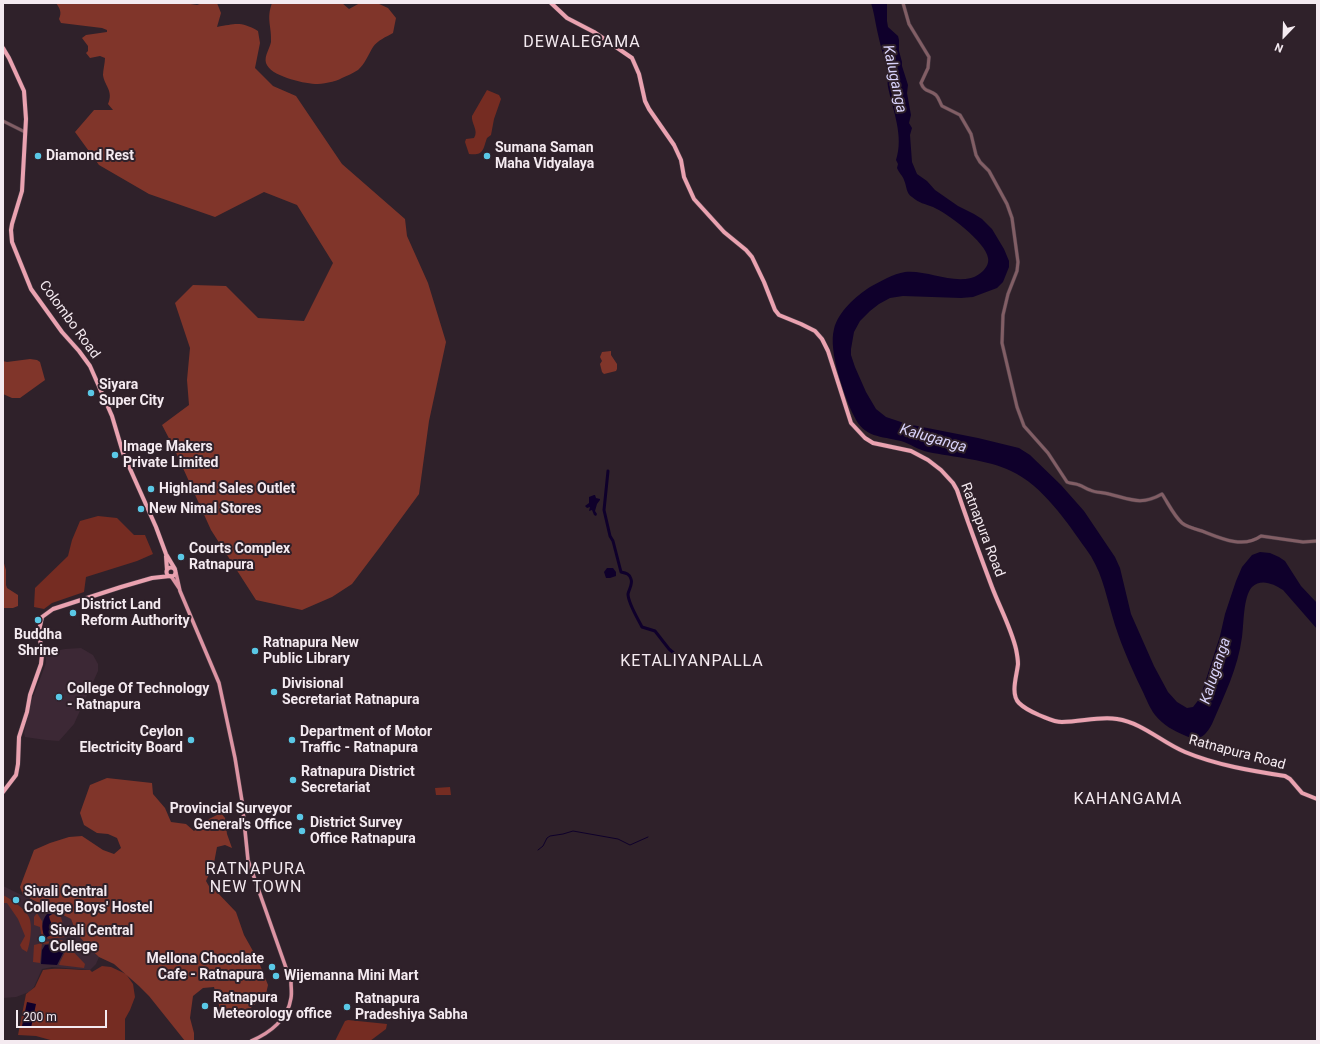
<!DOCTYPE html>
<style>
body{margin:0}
#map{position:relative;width:1320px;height:1044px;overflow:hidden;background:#2f212a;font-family:Roboto,sans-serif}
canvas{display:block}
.frame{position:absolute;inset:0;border:4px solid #f4eaf0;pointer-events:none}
.north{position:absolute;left:1264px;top:16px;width:40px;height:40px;-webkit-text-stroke:3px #2f212a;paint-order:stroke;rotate:203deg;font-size:11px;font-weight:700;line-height:16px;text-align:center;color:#f4eaf0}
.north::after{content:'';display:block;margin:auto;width:14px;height:18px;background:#f4eaf0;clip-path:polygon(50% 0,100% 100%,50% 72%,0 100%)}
.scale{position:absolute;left:16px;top:1010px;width:91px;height:18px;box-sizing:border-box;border:2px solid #f4eaf0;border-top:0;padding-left:5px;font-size:12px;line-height:14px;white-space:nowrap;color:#f4eaf0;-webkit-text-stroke:3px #2f212a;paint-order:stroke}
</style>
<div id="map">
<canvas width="1320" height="1044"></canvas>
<div class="frame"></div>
<div class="north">N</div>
<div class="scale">200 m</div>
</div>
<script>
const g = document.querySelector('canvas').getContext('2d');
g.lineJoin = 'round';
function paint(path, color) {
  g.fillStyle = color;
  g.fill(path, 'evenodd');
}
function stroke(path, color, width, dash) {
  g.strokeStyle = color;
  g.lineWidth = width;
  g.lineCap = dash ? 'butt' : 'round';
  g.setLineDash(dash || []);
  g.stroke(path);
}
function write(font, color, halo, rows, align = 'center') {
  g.font = font + ' Roboto,sans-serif';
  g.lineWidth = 4;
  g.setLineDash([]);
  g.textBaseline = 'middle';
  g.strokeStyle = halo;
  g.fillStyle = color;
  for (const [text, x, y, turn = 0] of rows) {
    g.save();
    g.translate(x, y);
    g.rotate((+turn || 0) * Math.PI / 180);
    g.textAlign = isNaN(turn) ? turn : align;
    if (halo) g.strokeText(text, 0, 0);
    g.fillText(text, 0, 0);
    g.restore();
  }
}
paint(new Path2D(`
 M81 648 93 655 98 664V671L74 724 59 741 46 740 25 737 24 733 31 702 43 671 46 663V653L65 649Z
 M3 886 71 919 76 932 88 947 99 957 96 964 90 970 52 967 42 969 34 987 29 992 16 997 3 998Z`), '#3c2835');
paint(new Path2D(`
 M487 90 499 95 501 99 494 119 491 135 487 138C483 149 484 156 469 154L465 142 466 139 474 138C479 131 471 123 472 116Z
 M98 516 117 518 134 535H145L153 554 137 561 86 577 84 592 52 603 44 609 34 607 35 588 68 556 72 540 80 521Z
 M450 787 451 795H436L435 788Z
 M3 895C11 899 25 909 29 917 33 925 30 944 27 952L22 949 20 945 25 936 18 919 7 903H3Z
 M37 913 42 921 44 939H42L40 927 34 925V917Z
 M53 914 61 917 66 937 48 939 47 937 53 934C54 924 50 923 49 916Z
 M62 940 85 964 84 968 59 965 60 962 66 950 55 943 43 944V942Z
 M42 943 40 963 33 962 34 945Z
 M102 966 111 967 126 974 133 984 135 997 130 1010 125 1019V1041H54L36 1036 18 1035 26 994 35 987 43 970C59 967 74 970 90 970L92 972Z
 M348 1020 387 1024 386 1029 370 1041H335L345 1021Z`), '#752c22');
paint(new Path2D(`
 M56 3H184L197 5 203 3H217L221 13 217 27C236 24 240 21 258 31L260 43 255 68 273 86 296 96 342 164 405 219 407 236 428 283 446 342 429 421 419 494 380 547 352 584 332 597 302 610 256 600 211 530 173 446 162 425 189 405 187 380 190 348 175 303 193 285 226 286 258 318 304 321 333 263 297 205 264 192 215 217 149 194 99 165 75 132 94 110H113L108 104C114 91 104 85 103 75 103 70 105 63 105 58L100 56 90 58 86 53 88 51V46L82 38 86 35 107 32V30L102 28 61 23 59 19C62 12 60 9 56 3Z
 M272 3H342L349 9 360 3H377L388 8 396 18 393 33C386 37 378 40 373 47 368 55 365 64 358 70 353 73 347 76 342 78 335 82 322 84 315 84 302 83 270 76 266 63 264 56 270 48 271 42 272 27 266 19 272 3Z
 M611 351V355L617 364V369L616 371 604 374 602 372 600 364 602 361 600 357 602 352Z
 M30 359 37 360 40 362 45 380 20 398H12L3 394V361L7 362Z
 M3 560 6 570V585L7 588 18 595V606L13 608H3Z
 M107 778 152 783 153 794 165 808 171 822 186 824 194 831 205 821 221 813 225 818 227 834 232 848 225 845 217 847 214 863 206 881 210 888 215 890 236 912 244 935 258 960 268 985 266 994 241 1017 220 1009 214 987 203 988 193 996 190 1018 194 1033V1040L185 1041 149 996 139 986 114 964 99 957 88 947 76 932 71 919 23 895 20 887 34 850 50 843 69 837 82 836 103 850 114 854 121 848 117 838 108 834 97 833 84 825 80 813 90 785Z`), '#80352a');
paint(new Path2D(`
 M871 3H887V21L888 27 898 36 899 40V51L902 62V66L908 85 907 93 911 115 909 123 912 128 910 135 912 162 917 174 927 181 935 190 958 206 974 214 982 219 992 229 1004 249 1009 261V267L1003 282 997 288 973 297 961 298 903 296 890 298 879 304 870 311 860 321 854 332 851 349V355L855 367 866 392 876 409 886 417 907 424 978 438 1019 448 1030 455 1061 485 1084 511 1115 557 1120 568 1131 614 1154 666 1168 692 1177 702 1187 708 1193 707 1200 698 1220 636 1225 614 1236 581 1242 567 1252 555 1260 552 1270 553 1279 557 1285 561 1301 586 1317 603V629L1283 590C1274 584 1261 578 1252 587 1243 597 1244 624 1242 637 1238 668 1224 696 1212 724 1206 735 1200 742 1186 736 1174 731 1163 725 1155 715 1149 707 1146 698 1142 690 1130 665 1119 640 1112 615 1105 591 1101 569 1086 549 1066 521 1043 486 1011 471 989 460 953 457 928 452 918 450 911 444 901 441 881 436 864 438 854 416 844 396 828 351 834 329 838 312 856 296 870 287 881 281 893 274 905 272 927 270 949 283 971 278 979 276 990 267 988 258 986 242 947 213 933 207 925 204 919 203 912 197 906 193 907 187 904 180 903 176 899 173 897 168L898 164 896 160C904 136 893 111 888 87 887 83 888 79 888 75 885 60 880 45 877 30 875 21 874 12 871 3Z
 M594 495H595L596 498 600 499V500L597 504 595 511 597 514 596 516 594 515 592 510 589 511 590 507 587 508 585 506 589 503V497Z
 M607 568H613L616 572V576L610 578H606L604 572Z
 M47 914H52L49 916C50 924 54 924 53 934L47 937 46 939C41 931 41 921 47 914Z
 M53 944 64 951 57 965 41 964 42 950 45 945Z
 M27 1002 36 1004 31 1028 22 1026Z`), '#0f002b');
stroke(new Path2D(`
 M538 850 543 846 547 838 550 836 563 834 573 831 618 839 630 845 648 837`), '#0f002b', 1);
stroke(new Path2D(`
 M608 471 604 510 610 536 613 541 621 572C626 573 630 574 631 579 633 584 629 589 628 594 628 603 638 619 642 627L655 631 669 649 676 655H679`), '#0f002b', 3);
const tertiary = new Path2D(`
 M903 3 909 24 929 57 928 68 921 83C924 92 930 90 936 95 939 98 940 103 942 106L960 115 971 134 976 155 980 162 989 171 1007 204 1012 218 1018 262 1017 271 1008 294 1003 315 1002 343 1017 407 1024 426 1048 453 1067 482C1071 484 1075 483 1079 485 1083 486 1086 489 1090 490 1096 493 1102 492 1109 494 1130 499 1141 506 1162 494 1168 503 1174 516 1182 523 1187 527 1195 529 1202 531 1220 538 1243 549 1261 536L1303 542 1317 541
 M3 121 25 132`);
const primary = new Path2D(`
 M176 573 180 591 219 683 235 758 242 801 248 860 291 982C291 988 292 993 291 998 288 1019 270 1033 251 1041
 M171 576 179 588`);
const trunk = new Path2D(`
 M551 3 567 18 594 32 632 58 639 74 645 101 649 109 674 145 681 160 684 177 694 199 724 232 746 250 752 257 764 282 775 310 779 315 801 324 815 331 822 339 828 351 851 423 865 438 873 443 911 451 928 460 941 470 953 483 957 490C968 523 980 555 992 587 1000 608 1011 628 1016 649 1017 654 1018 660 1018 664 1017 675 1010 694 1019 703 1024 708 1032 712 1039 715 1047 718 1054 722 1062 722 1081 722 1099 716 1117 719 1143 723 1161 742 1185 752 1216 765 1252 771 1285 776L1290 779 1302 793 1317 799
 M3 48 9 58 24 91 26 119 22 191 12 224 11 230 12 242 31 289 62 332 79 351 90 366 112 416 123 453 156 527 166 554 175 569
 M166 556 167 570
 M166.5 572a4.5 4.5 0 1 1 9 0a4.5 4.5 0 1 1-9 0Z
 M3 792 16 775 18 764 19 737 27 712 30 695 41 664 42 655 39 631 42 617 53 609 121 587 152 578 170 576`);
stroke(tertiary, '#4b3d46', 4);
stroke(primary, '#4b3d46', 4.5);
stroke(trunk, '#4b3d46', 5);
stroke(tertiary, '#825e65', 3);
stroke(primary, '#dd94a3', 3.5);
stroke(trunk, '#eaa2b0', 4);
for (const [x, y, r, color] of [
 [38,156,4,"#5ac8e6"],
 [487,156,4,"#5ac8e6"],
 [91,393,4,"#5ac8e6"],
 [115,455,4,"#5ac8e6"],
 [151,489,4,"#5ac8e6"],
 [141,509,4,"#5ac8e6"],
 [181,557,4,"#5ac8e6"],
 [73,613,4,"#5ac8e6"],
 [38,620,4,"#5ac8e6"],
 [255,651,4,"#5ac8e6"],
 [274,692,4,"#5ac8e6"],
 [59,697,4,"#5ac8e6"],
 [191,740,4,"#5ac8e6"],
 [292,740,4,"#5ac8e6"],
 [293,780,4,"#5ac8e6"],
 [300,817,4,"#5ac8e6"],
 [302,831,4,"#5ac8e6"],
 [16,900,4,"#5ac8e6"],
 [42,939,4,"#5ac8e6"],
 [272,967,4,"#5ac8e6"],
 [276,976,4,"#5ac8e6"],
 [205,1006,4,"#5ac8e6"],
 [347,1007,4,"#5ac8e6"]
]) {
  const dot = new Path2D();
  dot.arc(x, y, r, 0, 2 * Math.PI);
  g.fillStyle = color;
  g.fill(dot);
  stroke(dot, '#2f212a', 1.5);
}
write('bold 14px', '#f4eaf0', '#2f212a', [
 ["Sumana Saman",495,148],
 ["Maha Vidyalaya",495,164],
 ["Diamond Rest",46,156],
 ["Siyara",99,385],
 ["Super City",99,401],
 ["Image Makers",123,447],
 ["Private Limited",123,463],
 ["Highland Sales Outlet",159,489],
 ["New Nimal Stores",149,509],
 ["Courts Complex",189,549],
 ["Ratnapura",189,565],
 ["District Land",81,605],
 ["Reform Authority",81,621],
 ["Buddha",38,635,"center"],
 ["Shrine",38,651,"center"],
 ["Ratnapura New",263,643],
 ["Public Library",263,659],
 ["Divisional",282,684],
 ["Secretariat Ratnapura",282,700],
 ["College Of Technology",67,689],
 ["- Ratnapura",67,705],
 ["Ceylon",183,732,"right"],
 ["Electricity Board",183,748,"right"],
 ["Department of Motor",300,732],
 ["Traffic - Ratnapura",300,748],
 ["Ratnapura District",301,772],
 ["Secretariat",301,788],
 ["Provincial Surveyor",292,809,"right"],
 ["General's Office",292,825,"right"],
 ["District Survey",310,823],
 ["Office Ratnapura",310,839],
 ["Sivali Central",24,892],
 ["College Boys' Hostel",24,908],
 ["Sivali Central",50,931],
 ["College",50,947],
 ["Mellona Chocolate",264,959,"right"],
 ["Cafe - Ratnapura",264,975,"right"],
 ["Wijemanna Mini Mart",284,976],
 ["Ratnapura",213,998],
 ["Meteorology office",213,1014],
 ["Ratnapura",355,999],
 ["Pradeshiya Sabha",355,1015]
], 'left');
write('14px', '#f4eaf0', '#2f212a', [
 ["Colombo Road",69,320,54],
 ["Ratnapura Road",982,530,69],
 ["Ratnapura Road",1237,753,15]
]);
write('italic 15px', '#d9d3fb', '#2f212a', [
 ["Kaluganga",894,79,78],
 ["Kaluganga",933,439,16],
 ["Kaluganga",1216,671,-72]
]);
g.letterSpacing = '1px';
write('16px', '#f4eaf0', '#2f212a', [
 ["DEWALEGAMA",582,43],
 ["KETALIYANPALLA",692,662],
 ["KAHANGAMA",1128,800],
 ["RATNAPURA",256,870],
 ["NEW TOWN",256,888]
]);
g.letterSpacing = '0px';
</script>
